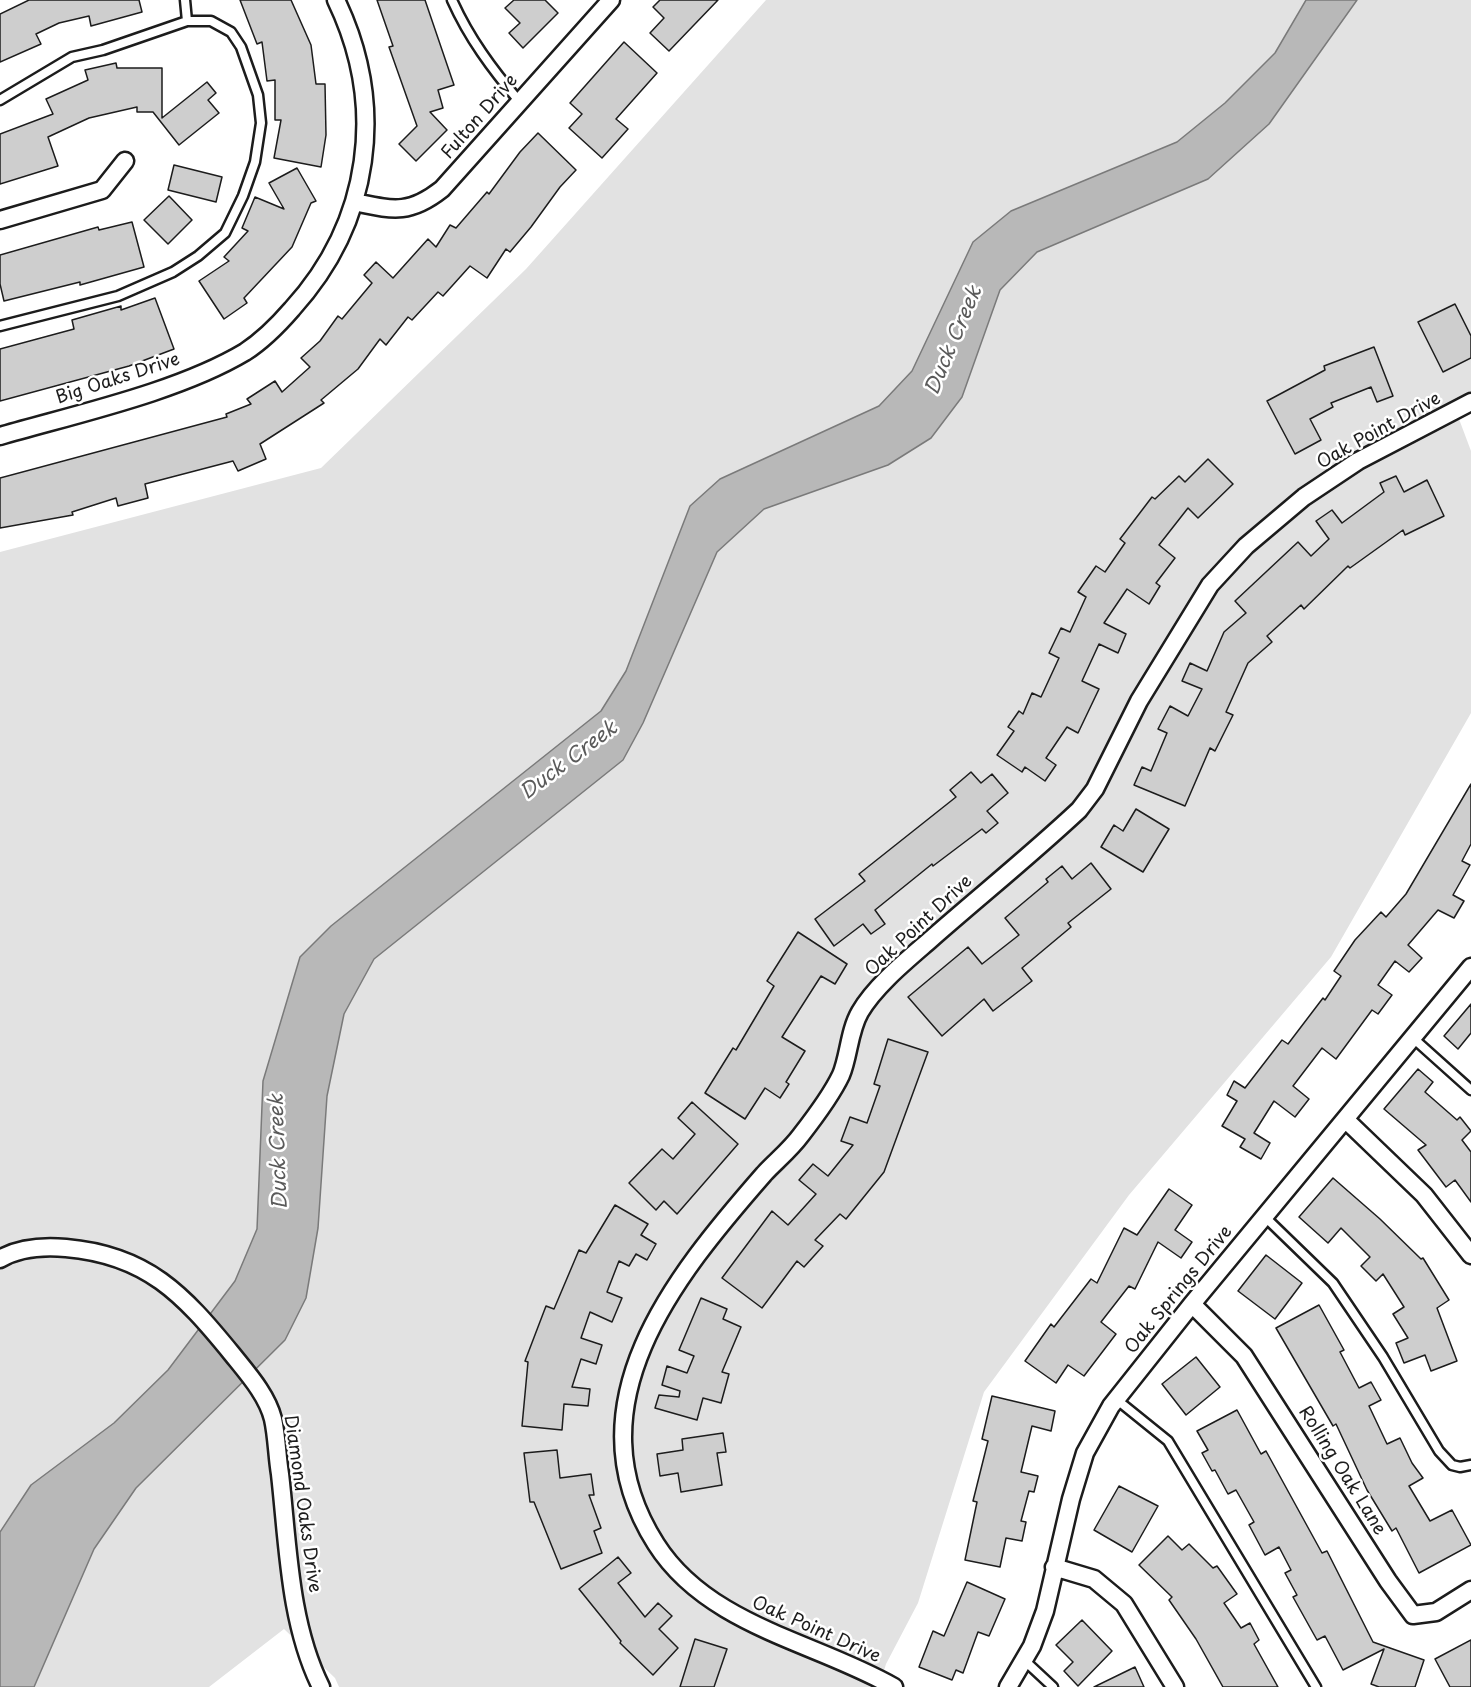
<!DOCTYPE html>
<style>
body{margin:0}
canvas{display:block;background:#fff}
</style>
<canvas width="1471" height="1687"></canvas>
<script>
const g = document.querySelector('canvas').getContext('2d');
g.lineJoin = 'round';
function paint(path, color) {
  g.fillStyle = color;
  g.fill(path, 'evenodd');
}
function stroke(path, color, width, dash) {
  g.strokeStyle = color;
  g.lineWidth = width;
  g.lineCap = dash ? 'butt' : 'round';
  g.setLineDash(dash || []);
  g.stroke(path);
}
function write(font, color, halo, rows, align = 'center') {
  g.font = font + ' "Playpen Sans",sans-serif';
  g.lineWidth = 5;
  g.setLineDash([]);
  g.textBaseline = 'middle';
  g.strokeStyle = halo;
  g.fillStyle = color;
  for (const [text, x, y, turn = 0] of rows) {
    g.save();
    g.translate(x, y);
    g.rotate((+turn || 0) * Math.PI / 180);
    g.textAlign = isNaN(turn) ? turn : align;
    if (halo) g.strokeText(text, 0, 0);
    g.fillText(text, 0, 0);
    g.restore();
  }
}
paint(new Path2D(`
 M766 0H1471V394L1453 403 1471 451V713L1331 957 1129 1195 984 1392 918 1603 886 1664 879 1687H339L335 1678 284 1629 209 1687H0V552L321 468 526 269Z`), '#e2e2e2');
const water = new Path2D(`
 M1306 0H1357L1269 124 1208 179 1037 252 1000 290 962 397 931 438 888 465 764 509 717 552 643 723 623 760 374 959 344 1014 327 1096 318 1228 306 1298 285 1340 136 1488 94 1549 34 1687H0V1532L31 1485 114 1423 168 1370 235 1281 257 1229 263 1081 300 957 331 926 601 711 626 671 690 506 720 479 879 406 912 371 973 242 1011 211 1177 142 1225 103 1275 53Z`);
paint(water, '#b8b8b8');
stroke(water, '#7a7a7a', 1.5);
const building = new Path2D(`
 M29 0H139L142 12 91 26 89 16 59 23 36 34 41 44 0 62V14Z
 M240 0H291L311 45 316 84H325L326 135 321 167 274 158 281 120H275V80L267 81 262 42 257 44Z
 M377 0H425L454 85 438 90 443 108 430 112 447 130 416 161 399 144 417 126 389 47 393 46Z
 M514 0H545L558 13 523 48 509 33 520 23 505 8Z
 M660 0H718L669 51 650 33 664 18 653 7Z
 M624 42 657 73 616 119 628 129 602 158 569 128 582 114 570 103Z
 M116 63 117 68H162V118L207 82 216 93 208 100 219 113 179 145 153 112H137V107L89 118 48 137 58 166 0 184V134L53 114 46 99 88 80 85 70Z
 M538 133 576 170 560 187 531 227 510 252 506 249 487 278 470 266 443 296 438 292 412 320 408 317 386 345 380 339 358 369 321 400 324 403 260 444 266 459 238 471 233 461 145 484 148 498 118 506 116 498 72 512 73 515 0 528V478L227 417 226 414 251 404 247 399 275 381 282 392 310 367 301 358 320 341 338 316 342 319 372 283 364 275 376 262 393 278 428 239 436 247 450 225 456 228 487 192 489 194 520 152Z
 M174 165 222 177 216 202 168 190Z
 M297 168 316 201 311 203 292 247 244 298 247 303 224 319 199 281 229 261 224 257 248 231 242 228 255 197 284 209 269 183Z
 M169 196 192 220 168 244 144 220Z
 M132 222 144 267 80 285V282L4 301 0 284V255L98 227 99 230Z
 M155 298 174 349 129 366 0 401V349L74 329 72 320 121 306V310Z
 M1455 304 1471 336V358L1443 372 1418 322Z
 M1374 347 1393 396 1377 402 1371 387 1331 403 1333 407 1310 419 1321 440 1295 454 1267 401 1325 370 1324 366Z
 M1208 459 1233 484 1198 518 1188 508 1159 545 1175 558 1156 583 1160 586 1149 604 1127 589 1104 623 1126 634 1118 653 1099 644 1082 681 1099 689 1078 733 1067 727 1046 758 1056 765 1045 781 1025 767 1022 772 997 755 1014 731 1008 727 1019 711 1023 714 1032 693 1041 697 1059 658 1049 653 1061 628 1070 632 1086 597 1078 592 1096 566 1105 572 1125 543 1120 539 1152 497 1155 499 1179 476 1185 482Z
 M1396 476 1404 492 1427 480 1444 516 1405 535 1403 530 1350 568 1348 566 1304 609 1301 605 1267 636 1272 642 1248 663 1226 712 1233 715 1215 751 1210 748 1185 806 1134 785 1142 767 1151 771 1167 733 1158 729 1170 706 1188 716 1202 689 1182 681 1190 663 1207 671 1224 632 1246 613 1235 601 1298 542 1311 556 1329 539 1316 521 1332 510 1342 523 1384 492 1380 483Z
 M971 772 981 783 992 774 1008 793 987 811 998 823 986 833 982 829 933 866 932 864 875 910 885 924 871 934 863 924 834 946 815 919 865 881 859 874 956 797 950 790Z
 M1471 784V844L1462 861 1470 865 1453 895 1464 901 1454 918 1438 910 1408 945 1422 958 1409 972 1395 961 1378 985 1392 995 1378 1014 1372 1010 1336 1059 1322 1048 1293 1086 1309 1099 1295 1117 1274 1101 1254 1133 1270 1143 1261 1159 1240 1147 1245 1139 1222 1126 1237 1101 1227 1095 1234 1081 1245 1088 1282 1040 1288 1044 1323 998 1325 1000 1341 976 1334 971 1355 940 1381 912 1386 917 1406 894Z
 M1136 809 1169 829 1143 872 1101 847 1114 825 1123 831Z
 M1091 863 1111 889 1068 923 1071 927 1022 968 1032 981 993 1011 984 999 942 1036 908 997 968 947 982 964 1019 935 1005 918 1048 882 1046 879 1062 866 1072 879Z
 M798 932 847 964 835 984 821 976 782 1037 805 1051 786 1082 789 1084 780 1098 765 1088 745 1119 705 1093 733 1048 736 1050 774 986 767 981Z
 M1471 1004V1033L1458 1049 1444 1036Z
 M888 1039 928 1052 884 1172 846 1219 840 1214 815 1240 823 1246 804 1267 797 1261 762 1308 722 1278 772 1211 788 1225 816 1194 799 1180 813 1164 828 1176 853 1145 841 1141 850 1117 867 1123 880 1086 874 1084Z
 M1418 1069 1433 1082 1425 1092 1457 1120 1460 1117 1471 1131 1462 1140 1471 1152V1202L1455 1180 1446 1187 1418 1150 1426 1145 1384 1109Z
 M692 1102 738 1144 677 1214 664 1201 656 1210 629 1183 662 1149 673 1159 695 1134 678 1118Z
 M1333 1178 1380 1219 1421 1259 1423 1258 1449 1300 1437 1308 1457 1361 1431 1371 1425 1355 1404 1363 1396 1343 1408 1338 1393 1314 1404 1307 1383 1274 1376 1281 1361 1266 1370 1257 1341 1228 1328 1243 1299 1217Z
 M1169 1189 1192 1205 1175 1230 1192 1242 1181 1258 1158 1242 1135 1289 1129 1286 1101 1322 1116 1334 1084 1376 1068 1365 1056 1383 1025 1361 1051 1324 1054 1327 1091 1279 1097 1283 1124 1228 1137 1235Z
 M615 1205 648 1224 641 1235 656 1244 647 1260 636 1254 629 1266 619 1261 607 1292 622 1298 612 1322 590 1312 581 1338 602 1345 596 1364 581 1359 572 1387 590 1389 588 1406 564 1404 562 1430 522 1426 528 1362 525 1361 546 1306 554 1309 579 1250 586 1253Z
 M1266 1255 1302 1283 1275 1319 1238 1291Z
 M701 1298 727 1309 723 1319 741 1327 722 1372 729 1374 721 1403 703 1398 697 1420 655 1408 659 1395 679 1397 680 1391 662 1385 667 1366 687 1373 694 1356 679 1350Z
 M1319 1305 1344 1350 1340 1352 1359 1388 1371 1382 1381 1400 1369 1406 1387 1444 1400 1438 1412 1463 1423 1478 1409 1486 1430 1521 1452 1510 1471 1545 1419 1573 1396 1528 1392 1531 1367 1490 1336 1424 1333 1426 1276 1328Z
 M1196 1357 1220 1387 1186 1415 1162 1384Z
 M992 1396 1055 1411 1051 1431 1032 1426 1021 1472 1038 1476 1034 1492 1029 1491 1021 1521 1026 1522 1022 1541 1006 1538 1000 1567 965 1560 977 1502 973 1501 988 1441 982 1439Z
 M1237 1410 1261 1454 1266 1451 1322 1553 1327 1551 1373 1642 1424 1660 1415 1687H1379L1371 1684 1384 1649 1343 1670 1325 1636 1317 1640 1293 1597 1297 1595 1285 1573 1291 1570 1279 1547 1265 1555 1249 1525 1254 1522 1236 1490 1228 1494 1215 1470 1212 1471 1202 1453 1208 1450 1197 1431Z
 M723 1433 726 1452 717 1453 722 1485 681 1492 678 1473 660 1476 657 1454 683 1450 682 1439Z
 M557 1450 560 1478 591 1474 594 1495H589L601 1528 594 1531 602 1553 561 1569 534 1502H530L524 1453Z
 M1119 1486 1158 1506 1132 1552 1094 1530Z
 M1168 1536 1182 1550 1189 1544 1213 1568 1217 1566 1237 1594 1224 1603 1241 1628 1250 1623 1259 1640 1254 1644 1278 1687H1223L1196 1639 1169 1600 1172 1597 1139 1565Z
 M618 1557 631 1573 618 1583 645 1617 658 1603 672 1616 659 1629 678 1648 653 1675 620 1643 621 1641 579 1589Z
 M967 1582 1005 1599 989 1636 978 1632 963 1673 956 1670 952 1680 919 1667 933 1631 944 1636Z
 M1082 1620 1112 1651 1078 1686 1064 1671 1073 1662 1056 1645Z
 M695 1639 727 1649 714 1687H680Z
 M1471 1640V1687H1450L1435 1659Z
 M1135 1667 1144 1687H1094Z`);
paint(building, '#cecece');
stroke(building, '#1c1c1c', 1.5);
const service = new Path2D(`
 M185 0 187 21
 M452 0C469 38 492 69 519 101
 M0 100 72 57 103 50 187 21H211L231 32 241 47 258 95 261 123 255 162 243 196 225 233 198 256 173 272 118 296 0 326
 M1413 1038 1471 1090
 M1265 1217 1333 1283 1383 1357 1439 1451 1452 1465 1460 1467 1471 1465
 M1116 1399 1168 1441 1316 1687
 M1024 1660 1053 1687`);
const minor = new Path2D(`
 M354 202C393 210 409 215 442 189L611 0
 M0 220 102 190 125 161
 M0 436C76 414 178 392 245 352 262 341 279 324 292 309 371 222 387 106 336 0
 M1346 1120 1424 1195 1471 1255
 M0 1259C20 1247 43 1246 66 1248 147 1255 183 1294 232 1354 248 1374 267 1395 273 1419 277 1437 277 1456 280 1474 288 1544 289 1623 321 1687
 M1192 1304 1244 1356 1388 1581 1413 1615 1436 1612 1471 1590
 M1054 1567 1094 1579 1124 1604 1175 1687
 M894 1687C816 1642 708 1626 656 1544 568 1406 674 1277 764 1174 776 1161 790 1150 801 1135 815 1117 831 1096 841 1075 849 1056 849 1031 860 1012 875 986 907 960 930 940 980 896 1031 855 1079 810L1095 789 1139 701 1210 585 1246 546 1304 497 1358 461 1471 402
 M1008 1687 1032 1646 1045 1611 1071 1499 1085 1453 1111 1406 1192 1304 1471 967`);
stroke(service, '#1c1c1c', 13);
stroke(minor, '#1c1c1c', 21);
stroke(service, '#fff', 8);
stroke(minor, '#fff', 16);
write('18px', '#1c1c1c', '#fff', [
 ["Fulton Drive",480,117,-49],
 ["Big Oaks Drive",118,379,-18],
 ["Oak Point Drive",1379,431,-29],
 ["Oak Point Drive",919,926,-43],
 ["Oak Springs Drive",1179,1290,-51],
 ["Rolling Oak Lane",1342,1471,58],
 ["Diamond Oaks Drive",302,1504,82],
 ["Oak Point Drive",816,1630,24]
]);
write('italic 20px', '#5a5a5a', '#fff', [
 ["Duck Creek",954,341,-67],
 ["Duck Creek",569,761,-37],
 ["Duck Creek",279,1152,-92]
]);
</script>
